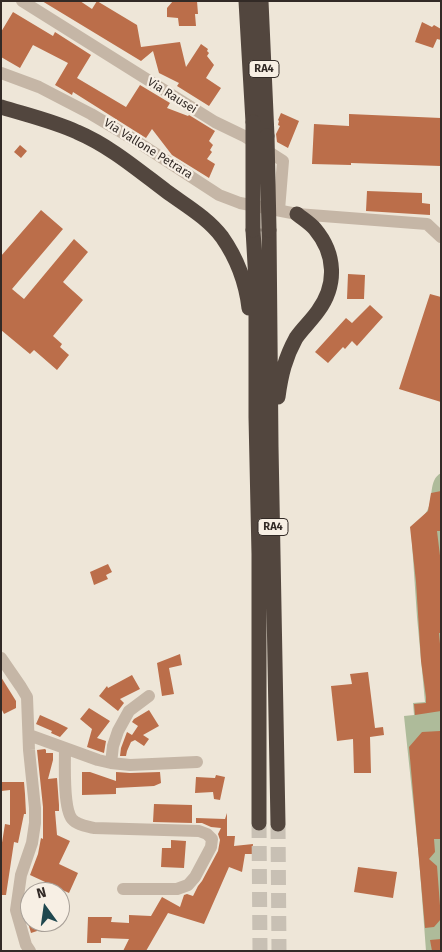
<!DOCTYPE html>
<style>
body{margin:0}
#map{position:relative;width:442px;height:952px;overflow:hidden;background:#eee6d8;font-family:"Fira Sans",sans-serif}
canvas{display:block}
.frame{position:absolute;inset:0;border:2px solid #322a26;pointer-events:none}
.north{position:absolute;left:20px;top:882px;width:50px;height:50px;box-sizing:border-box;background:#f7efe4;border:1px solid #a8a098;border-radius:50%;rotate:346deg;font-size:14px;font-weight:700;line-height:20px;text-align:center;color:#322a26}
.north::after{content:'';display:block;margin:auto;width:18px;height:22px;background:#20484f;clip-path:polygon(50% 0,100% 100%,50% 72%,0 100%)}
</style>
<div id="map">
<canvas width="442" height="952"></canvas>
<div class="frame"></div>
<div class="north">N</div>
</div>
<script>
const g = document.querySelector('canvas').getContext('2d');
g.lineJoin = 'round';
function paint(path, color) {
  g.fillStyle = color;
  g.fill(path, 'evenodd');
}
function stroke(path, color, width, dash) {
  g.strokeStyle = color;
  g.lineWidth = width;
  g.lineCap = dash ? 'butt' : 'round';
  g.setLineDash(dash || []);
  g.stroke(path);
}
function write(font, color, halo, rows, align = 'center') {
  g.font = font + ' "Fira Sans",sans-serif';
  g.lineWidth = 4.5;
  g.setLineDash([]);
  g.textBaseline = 'middle';
  g.strokeStyle = halo;
  g.fillStyle = color;
  for (const [text, x, y, turn = 0] of rows) {
    g.save();
    g.translate(x, y);
    g.rotate((+turn || 0) * Math.PI / 180);
    g.textAlign = isNaN(turn) ? turn : align;
    if (halo) g.strokeText(text, 0, 0);
    g.fillText(text, 0, 0);
    g.restore();
  }
}
paint(new Path2D(`
 M441 473V951H426L419 858 404 716 414 715 413 703 425 702 417 617 411 529C415 521 423 518 427 511 434 499 428 480 441 473Z`), '#aebb9a');
paint(new Path2D(`
 M42 1H80L92 9 97 1 137 25 141 47 180 42 186 67 201 44 208 49 207 51 209 53 207 56 214 65 206 78 221 88 209 106 177 86 179 83 159 73 153 51 141 61Z
 M173 1H197L198 14H195L196 26H179L178 18 167 17V8Z
 M13 12 53 36 55 32 91 55 77 78 126 107 140 85 170 103 167 108 188 116 189 115 215 131 209 141 213 145 210 150 212 152 207 159 215 164 209 178 172 155 152 129 146 138 73 92 72 95 55 85 68 63 33 45 20 68 1 57V32Z
 M422 22 432 27 434 25 441 29V40L437 39 433 48 415 42Z
 M281 113 299 121 288 148 277 142 276 134 280 126 278 125 279 121 278 120Z
 M349 114 441 118V166L351 163V165L312 164 314 124 349 126Z
 M20 145 27 151 21 158 14 152Z
 M367 191 422 193V203L430 204V215L366 211Z
 M41 210 63 229 12 289 24 299 74 239 88 252 63 282 83 300 53 336 62 344 60 347 69 355 57 370 34 350 30 354 1 330V256Z
 M348 274 365 275 364 299H347Z
 M430 294 441 297V402L399 389Z
 M370 305 383 317 357 346 352 341 345 349 343 347 328 363 315 352 346 318 352 323Z
 M441 491V531H437L441 564V633H439L441 655V711L415 715 414 704 426 703V697L421 661 416 582 410 527 428 511 431 493Z
 M108 564 112 572 106 575 108 579 94 585 90 572Z
 M180 654 182 665 169 668 174 694 162 696 157 663Z
 M368 672 375 728 383 727 384 735 370 737 371 773H354L353 739 337 741 331 686 352 684 350 674Z
 M132 675 140 689 120 699 124 703 118 711 99 696 107 686 108 688Z
 M1 677 16 701V708L4 714 1 708Z
 M89 708 110 721 97 738 106 741 104 753 87 747 92 729 80 719Z
 M149 710 159 726 143 735 149 739 144 746 135 740 131 742 127 751 126 756H120L121 748 127 732 132 735 138 726 132 722 134 719Z
 M40 715 58 723 68 728 60 737 51 733 52 731 36 724Z
 M440 731 441 744V839H434L435 852 429 859 437 866 441 919 434 927 425 928 409 747 422 732Z
 M45 749 46 750V753H53V760L48 779 57 778 59 805V811H55L57 835 70 841 59 864 78 873 69 893 30 875 38 854 41 838 43 839V807L37 750Z
 M82 772H90L116 781V772L130 773 160 772 161 783 154 786 116 788V794L82 795Z
 M216 775 225 777 220 800 214 799 213 792 195 793 196 777 215 778Z
 M1 782H24L25 794 26 814H24L18 843 14 842 6 895H1V849L5 824 10 825V790L1 791Z
 M154 804 192 805V823L153 822Z
 M227 813V836H235L234 846 253 844 252 854H245L242 872 229 867 204 924 168 913 146 951H123L129 939 101 938V943H87L88 917H112L111 922 129 923V915L151 916 162 897 180 907 184 895 187 894 193 896 198 886 202 881 218 851 220 840 218 834 221 828 211 827 202 823H196V818L225 819Z
 M171 840 186 841 184 868 161 867 162 848H171Z
 M358 867 397 872 393 898 354 892Z
 M27 893H30V922H38L40 930 31 933 24 909Z
 M441 939V951H432L430 940Z`), '#bb6e4a');
stroke(new Path2D(`
 M259 823 260 951
 M278 824 279 951`), '#c8c0b4', 15, [15, 8]);
stroke(new Path2D(`
 M22 1 215 122 244 136 283 161 279 210
 M297 214 427 224 441 237
 M1 658 21 687 27 697 29 750 35 808V823L32 843 21 875 16 910 26 945 30 951
 M29 735 98 760 111 763 130 765 197 762
 M65 749C65 763 63 808 72 819 77 825 87 826 94 828L199 831 207 834 212 839 211 847 195 877 188 885 177 889H123
 M111 763 113 746 118 731 129 711 149 696`), '#c5b6a6', 12);
stroke(new Path2D(`
 M1 73 39 87 91 114 133 139 219 195 240 203 297 214`), '#c5b6a6', 12);
stroke(new Path2D(`
 M246 1 253 122
 M261 1 267 136
 M1 107C27 115 53 121 77 132 110 146 138 170 166 191 185 205 208 218 222 237 236 257 246 283 249 308
 M253 230 256 281V417L259 554V823
 M269 230 271 446 278 824
 M278 397C281 375 285 358 296 338 302 329 311 321 318 311 337 285 336 254 315 229 310 223 303 219 297 214`), '#52463e', 15);
stroke(new Path2D(`
 M253 122V230
 M267 136 269 230`), '#52463e', 15);
for (const [x, y, w] of [
 [264,69,30],
 [273,527,30]
]) {
  const box = new Path2D();
  box.roundRect(x - w / 2, y - 8.5, w, 17, 4);
  g.fillStyle = '#f7efe4';
  g.fill(box);
  stroke(box, '#322a26', 1);
}
write('bold 11px', '#322a26', null, [
 ["RA4",264,69],
 ["RA4",273,527]
]);
write('12px', '#322a26', '#f7efe4', [
 ["Via Rausei",172,96,32],
 ["Via Vallone Petrara",148,149,32]
]);
</script>
